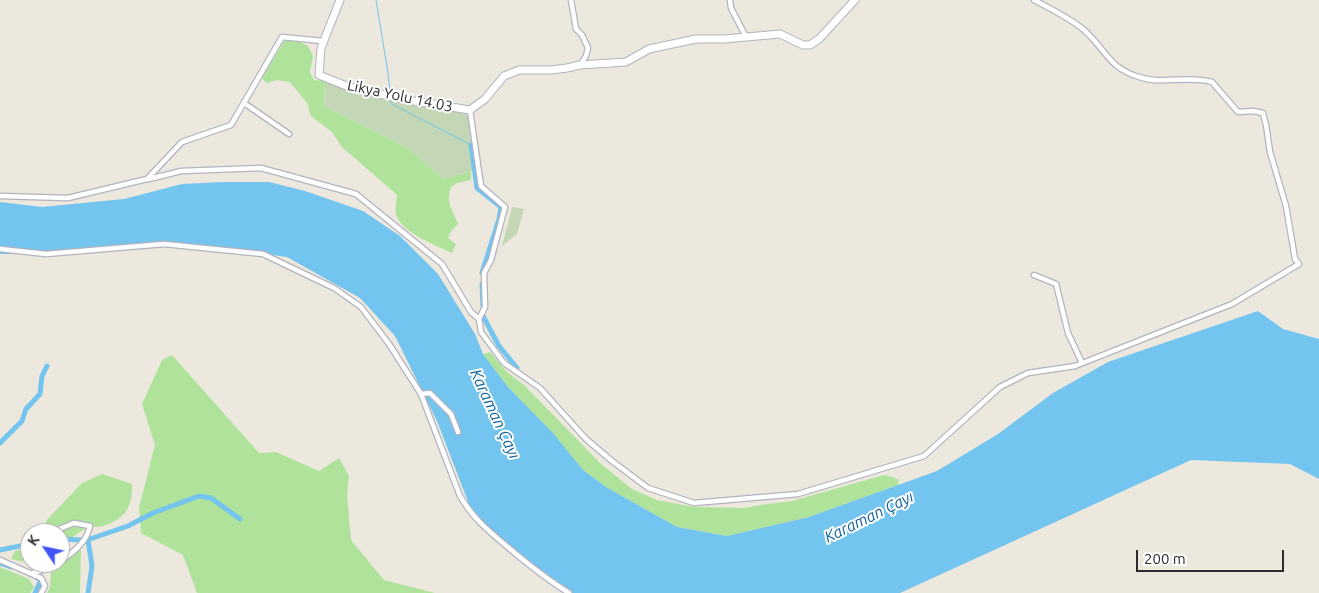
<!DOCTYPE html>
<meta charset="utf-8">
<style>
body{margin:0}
#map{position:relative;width:1319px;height:593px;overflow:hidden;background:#ede8de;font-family:Ubuntu,sans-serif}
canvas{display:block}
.north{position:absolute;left:20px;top:523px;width:50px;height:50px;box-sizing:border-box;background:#fff;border:1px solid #ababab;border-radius:50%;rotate:304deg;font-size:14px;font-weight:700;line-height:20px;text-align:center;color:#2c2c2c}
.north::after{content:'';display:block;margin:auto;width:18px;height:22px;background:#4055f9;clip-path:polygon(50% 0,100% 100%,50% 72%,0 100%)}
.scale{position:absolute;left:1136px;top:550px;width:148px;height:22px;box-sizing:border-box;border:2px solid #2c2c2c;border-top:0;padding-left:6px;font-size:15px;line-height:18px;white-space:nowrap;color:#2c2c2c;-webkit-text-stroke:4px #fff;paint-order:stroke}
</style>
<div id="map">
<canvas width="1319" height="593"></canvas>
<div class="north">K</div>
<div class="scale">200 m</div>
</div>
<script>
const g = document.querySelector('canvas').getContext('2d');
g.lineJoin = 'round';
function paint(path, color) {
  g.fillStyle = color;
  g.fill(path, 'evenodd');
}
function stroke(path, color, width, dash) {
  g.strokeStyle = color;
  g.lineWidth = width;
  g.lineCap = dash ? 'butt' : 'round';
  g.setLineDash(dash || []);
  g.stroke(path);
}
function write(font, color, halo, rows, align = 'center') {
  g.font = font + ' Ubuntu,sans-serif';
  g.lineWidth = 4;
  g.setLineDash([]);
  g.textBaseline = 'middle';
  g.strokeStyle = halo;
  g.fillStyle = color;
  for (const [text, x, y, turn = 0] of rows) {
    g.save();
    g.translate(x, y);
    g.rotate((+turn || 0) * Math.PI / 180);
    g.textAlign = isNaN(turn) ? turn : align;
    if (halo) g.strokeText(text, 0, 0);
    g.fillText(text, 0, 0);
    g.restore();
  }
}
paint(new Path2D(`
 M285 40 298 41 308 46 313 56 310 72 314 80 325 81 324 106 408 148 444 179 471 171V180L457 183 451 187C445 203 453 209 458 224L451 231 448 238 456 244 452 253C437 246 406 234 398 219 394 212 396 203 397 195L342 147 332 132 311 116 307 103 290 82 277 80 267 83 262 78Z
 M490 352 507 372 524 385 600 463 632 489 657 500 694 507 744 508 760 505 792 501 884 475 893 477 899 480 898 485 809 517 727 536 677 527 606 487 583 470 553 433 508 387 483 354Z
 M172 355 259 453 276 452 319 471 339 458 349 476 347 495 351 540 384 580 435 593H197L183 555 141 533 139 508 155 445 142 404 162 360Z
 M102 474 132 484C133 507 125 519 103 526 96 527 89 527 83 530 76 534 70 539 64 545L66 553 81 550 80 593H47L50 587 51 574 42 566 11 559 15 551 30 548V563H60V533H43L46 521 82 483Z
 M0 567 29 579 34 587 30 593H0Z`), '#afe39b');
paint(new Path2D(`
 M325 81 350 92 403 104 468 113 477 169 444 179 408 148 324 106Z
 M512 207 524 209 517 234 502 246Z`), '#c3d7b6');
paint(new Path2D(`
 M222 182H269L305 191 363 211 400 236 438 274 475 334 483 354 508 387 553 433 583 470 606 487 677 527 727 536 809 517 937 471 998 434 1053 393 1108 362 1258 311 1283 329 1319 339V479L1290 464 1191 460 900 593H570L512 555 472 512 437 421 395 336 360 298 287 257 177 242 59 254H0V202L42 207 124 199 182 184Z`), '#73c4ee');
stroke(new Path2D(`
 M376 0 388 73 390 92
 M391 101 392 104 471 145`), '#73c4ee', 1);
stroke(new Path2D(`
 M471 145 477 188 501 207 499 219 482 273
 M482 284 483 307
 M483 316 499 346 517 368
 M0 443 22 421 26 409 40 394 42 376 47 366
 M60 539 81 540
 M87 540 128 526 153 513 199 496 211 498 240 519
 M88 540 92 566 88 593
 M0 550 30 544
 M0 563 11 567
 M35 593 41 580 37 578`), '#73c4ee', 5);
const street = new Path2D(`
 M571 0 576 29 582 35 588 48 586 56 580 65
 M730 0 731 8 746 37
 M244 103 289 134
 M470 110 481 186 505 207 491 260 484 273 485 307 479 319 481 332 504 363 540 388 586 439 612 461 648 488 694 503 798 494 924 456 1000 387 1028 373 1075 366 1232 304 1299 264 1295 259 1286 206 1270 152 1266 125 1263 113 1253 111 1238 112 1212 82C1188 75 1162 85 1139 77 1108 68 1105 48 1084 30 1070 18 1051 9 1034 0
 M149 179 181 171 261 168 356 194 442 264 471 312 479 319
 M0 196 68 198 147 179 182 142 231 125 282 37 323 41
 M0 249 46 254 164 244 263 254 334 288 361 307 389 344 421 394 460 496C474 520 490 532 510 549 529 565 548 580 569 593
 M1034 275 1056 284 1068 333 1082 363
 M421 394 430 393 451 414 458 432
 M42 533 57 530 74 523 90 526C87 542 73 553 60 561
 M0 560 41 578 45 586 41 593
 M33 573 49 568 57 563`);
const secondary = new Path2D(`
 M340 0 321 48 319 75 349 87 407 100 470 110 485 99 504 76 519 70H551L567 68 580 65 626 62 649 49 696 39H724L780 34 803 45H810L819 39 855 0`);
stroke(street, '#b2b3bf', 7);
stroke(secondary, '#b2b3bf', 9);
stroke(street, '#fff', 4.5);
stroke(secondary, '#fff', 7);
write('15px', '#2c2c2c', '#fff', [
 ["Likya Yolu 14.03",400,96,12]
]);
write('italic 16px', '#0e629d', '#fff', [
 ["Karaman Çayı",495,414,65],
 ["Karaman Çayı",869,517,-26]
]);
</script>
